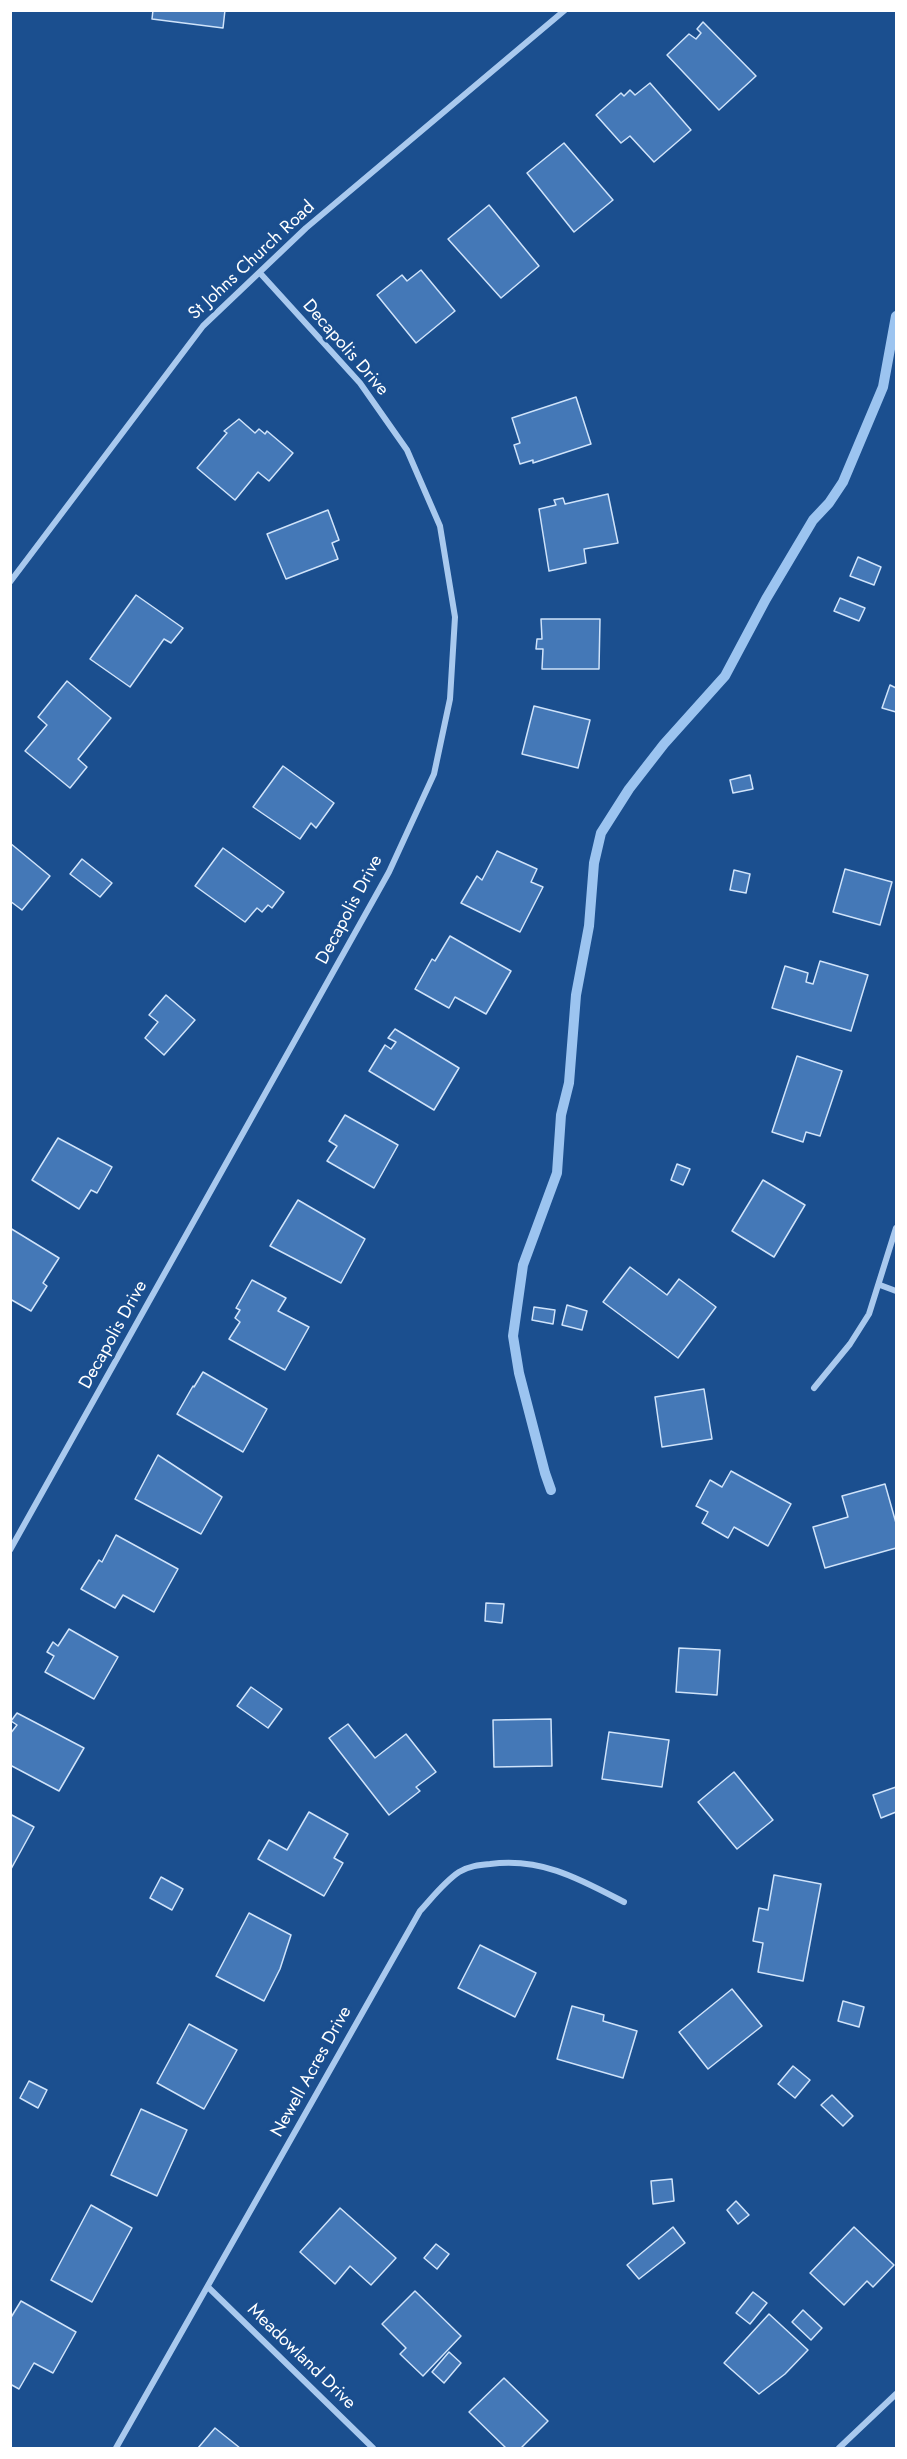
<!DOCTYPE html>
<style>
body{margin:0}
#map{position:relative;width:907px;height:2459px;overflow:hidden;background:#1b4f8f;font-family:Jost,sans-serif}
canvas{display:block}
.frame{position:absolute;inset:0;border:12px solid #fff;pointer-events:none}
</style>
<div id="map">
<canvas width="907" height="2459"></canvas>
<div class="frame"></div>
</div>
<script>
const g = document.querySelector('canvas').getContext('2d');
g.lineJoin = 'round';
function stroke(path, color, width, dash) {
  g.strokeStyle = color;
  g.lineWidth = width;
  g.lineCap = dash ? 'butt' : 'round';
  g.setLineDash(dash || []);
  g.stroke(path);
}
function paint(path, color) {
  g.fillStyle = color;
  g.fill(path, 'evenodd');
}
function write(font, color, halo, rows, align = 'center') {
  g.font = font + ' Jost,sans-serif';
  g.lineWidth = 6;
  g.setLineDash([]);
  g.textBaseline = 'middle';
  g.strokeStyle = halo;
  g.fillStyle = color;
  for (const [text, x, y, turn = 0] of rows) {
    g.save();
    g.translate(x, y);
    g.rotate((+turn || 0) * Math.PI / 180);
    g.textAlign = isNaN(turn) ? turn : align;
    if (halo) g.strokeText(text, 0, 0);
    g.fillText(text, 0, 0);
    g.restore();
  }
}
stroke(new Path2D(`
 M551 1490 545 1473 519 1373 513 1336 523 1265 557 1173 561 1115 569 1083 576 995 589 926 594 863 601 833 629 789 664 744 725 676 766 599 813 520 829 503 843 482 883 387 896 316`), '#9cc4f0', 10);
const building = new Path2D(`
 M153 10H225L223 28 152 19Z
 M703 22 756 76 719 110 667 55 689 34 696 39 701 33 697 29Z
 M650 83 691 130 654 162 630 136 621 143 596 115 621 93 624 96 630 90 635 95Z
 M564 143 613 200 574 232 527 173Z
 M489 205 539 266 501 298 448 239Z
 M421 270 455 311 416 343 377 295 402 275 407 281Z
 M576 397 591 444 533 463V460L520 464 514 445 520 443 512 418Z
 M239 419 255 433 259 429 265 434 267 431 293 453 269 481 258 472 235 500 197 468 227 433 224 431Z
 M608 494 618 543 584 549 586 563 549 571 539 509 556 505 554 500 563 498 565 504Z
 M328 510 339 540 332 543 338 559 286 579 267 534Z
 M858 557 881 567 874 585 850 576Z
 M136 595 183 628 171 643 164 639 130 687 90 659Z
 M840 598 865 608 859 621 834 611Z
 M541 619H600L599 669H542L543 649H536L537 639H542Z
 M67 681 111 718 78 759 87 767 70 788 25 751 47 725 38 717Z
 M890 685 896 688V712L882 708Z
 M534 706 590 720 578 768 522 754Z
 M283 766 334 803 316 828 311 823 300 839 253 807Z
 M750 775 753 789 733 793 730 780Z
 M10 843 50 876 22 910 10 901Z
 M223 848 284 892 272 908 268 905 262 912 257 908 245 922 195 886Z
 M497 851 537 869 531 882 543 887 520 932 461 903 477 876 482 880Z
 M82 859 112 883 100 897 70 874Z
 M845 869 892 882 880 925 833 912Z
 M734 870 750 874 746 893 730 890Z
 M450 936 511 971 486 1014 455 997 449 1008 415 989 432 959 435 961Z
 M820 961 868 975 851 1031 772 1008 785 966 808 973 806 982 813 984Z
 M166 995 195 1020 164 1055 145 1038 158 1022 149 1015Z
 M395 1029 459 1068 434 1110 369 1071 385 1045 391 1049 396 1042 388 1038Z
 M797 1056 842 1071 820 1136 806 1132 803 1142 772 1132Z
 M345 1115 398 1145 374 1188 327 1161 337 1146 329 1141Z
 M58 1138 112 1167 97 1193 91 1190 79 1209 32 1180Z
 M677 1164 690 1169 683 1185 671 1180Z
 M763 1180 805 1205 774 1257 732 1231Z
 M298 1200 365 1239 341 1283 270 1246Z
 M10 1228 59 1258 43 1283 47 1286 31 1311 10 1299Z
 M630 1267 667 1295 679 1279 716 1307 678 1358 603 1302Z
 M252 1280 286 1298 278 1311 309 1327 285 1370 229 1339 240 1322 235 1318 240 1310 236 1308Z
 M567 1305 587 1311 582 1330 562 1325Z
 M534 1307 555 1310 553 1324 532 1320Z
 M203 1372 267 1409 243 1452 177 1414 193 1386 194 1387Z
 M704 1389 712 1439 662 1447 655 1397Z
 M158 1455 222 1497 201 1534 135 1499Z
 M731 1471 791 1504 768 1546 734 1527 728 1538 702 1523 708 1512 696 1506 710 1480 722 1487Z
 M885 1484 896 1523V1548L825 1568 813 1527 848 1517 842 1496Z
 M116 1535 178 1569 154 1612 123 1595 115 1608 81 1589 99 1560 102 1562Z
 M486 1603 504 1604 502 1623 485 1621Z
 M69 1629 118 1657 94 1699 45 1672 54 1656 47 1652 53 1642 58 1646Z
 M679 1648 720 1650 717 1695 676 1692Z
 M251 1687 282 1709 268 1728 237 1706Z
 M17 1713 84 1748 59 1791 10 1765V1734L17 1725 11 1721Z
 M551 1719 552 1766 494 1767 493 1720Z
 M348 1724 375 1758 406 1734 436 1772 416 1787 420 1791 389 1815 329 1738Z
 M609 1732 669 1740 662 1787 602 1779Z
 M734 1772 773 1820 737 1849 698 1802Z
 M896 1787V1812L881 1818 873 1795Z
 M309 1812 348 1834 334 1858 343 1863 324 1896 258 1859 269 1840 287 1850Z
 M10 1814 34 1827 11 1869H10Z
 M774 1875 821 1884 803 1981 758 1972 763 1943 753 1941 759 1908 768 1910Z
 M161 1877 183 1889 172 1910 150 1898Z
 M249 1913 291 1935 280 1969 264 2001 216 1976Z
 M480 1945 536 1973 515 2017 458 1988Z
 M732 1989 762 2026 708 2069 679 2032Z
 M843 2001 864 2007 859 2027 838 2021Z
 M572 2006 604 2015 603 2021 637 2031 623 2078 557 2059Z
 M189 2024 237 2050 204 2109 157 2083Z
 M793 2066 810 2080 795 2098 778 2084Z
 M29 2081 47 2090 38 2108 20 2098Z
 M832 2095 853 2116 843 2126 821 2105Z
 M141 2109 187 2130 157 2196 111 2175Z
 M672 2179 674 2201 653 2204 651 2181Z
 M736 2201 749 2215 738 2224 727 2210Z
 M91 2205 132 2228 92 2302 51 2280Z
 M340 2208 396 2258 371 2285 350 2266 335 2284 300 2252Z
 M673 2227 685 2243 639 2279 627 2265Z
 M854 2227 894 2265 873 2287 867 2281 844 2305 810 2273Z
 M436 2244 449 2254 437 2269 424 2258Z
 M415 2291 461 2336 423 2376 400 2354 406 2348 382 2324Z
 M753 2292 767 2303 750 2324 736 2313Z
 M21 2301 76 2332 53 2373 34 2363 19 2389 10 2384V2319Z
 M803 2310 822 2328 811 2340 792 2322Z
 M769 2314 808 2350 785 2374 759 2394 724 2363Z
 M449 2352 461 2363 444 2383 432 2372Z
 M504 2378 548 2421 521 2448H506L469 2412Z
 M215 2428 240 2448H198Z`);
paint(building, '#4478b7');
stroke(building, '#cfe3fa', 1.5);
stroke(new Path2D(`
 M10 582 203 326 306 228 565 10
 M880 1285 896 1291
 M814 1388 850 1344 869 1314 896 1228
 M10 1550 389 872 434 774 450 699 455 617 440 526 407 450 360 383 260 273
 M208 2287 373 2448
 M116 2448 420 1911C432 1898 444 1882 459 1872 469 1866 479 1865 490 1864 541 1857 580 1879 624 1902
 M839 2448 896 2394`), '#a9c9ee', 6);
write('18px', '#fff', '#1b4f8f', [
 ["St Johns Church Road",252,261,-43],
 ["Decapolis Drive",345,348,49],
 ["Decapolis Drive",350,910,-62],
 ["Decapolis Drive",114,1335,-61],
 ["Newell Acres Drive",312,2072,-61],
 ["Meadowland Drive",301,2357,44]
]);
</script>
